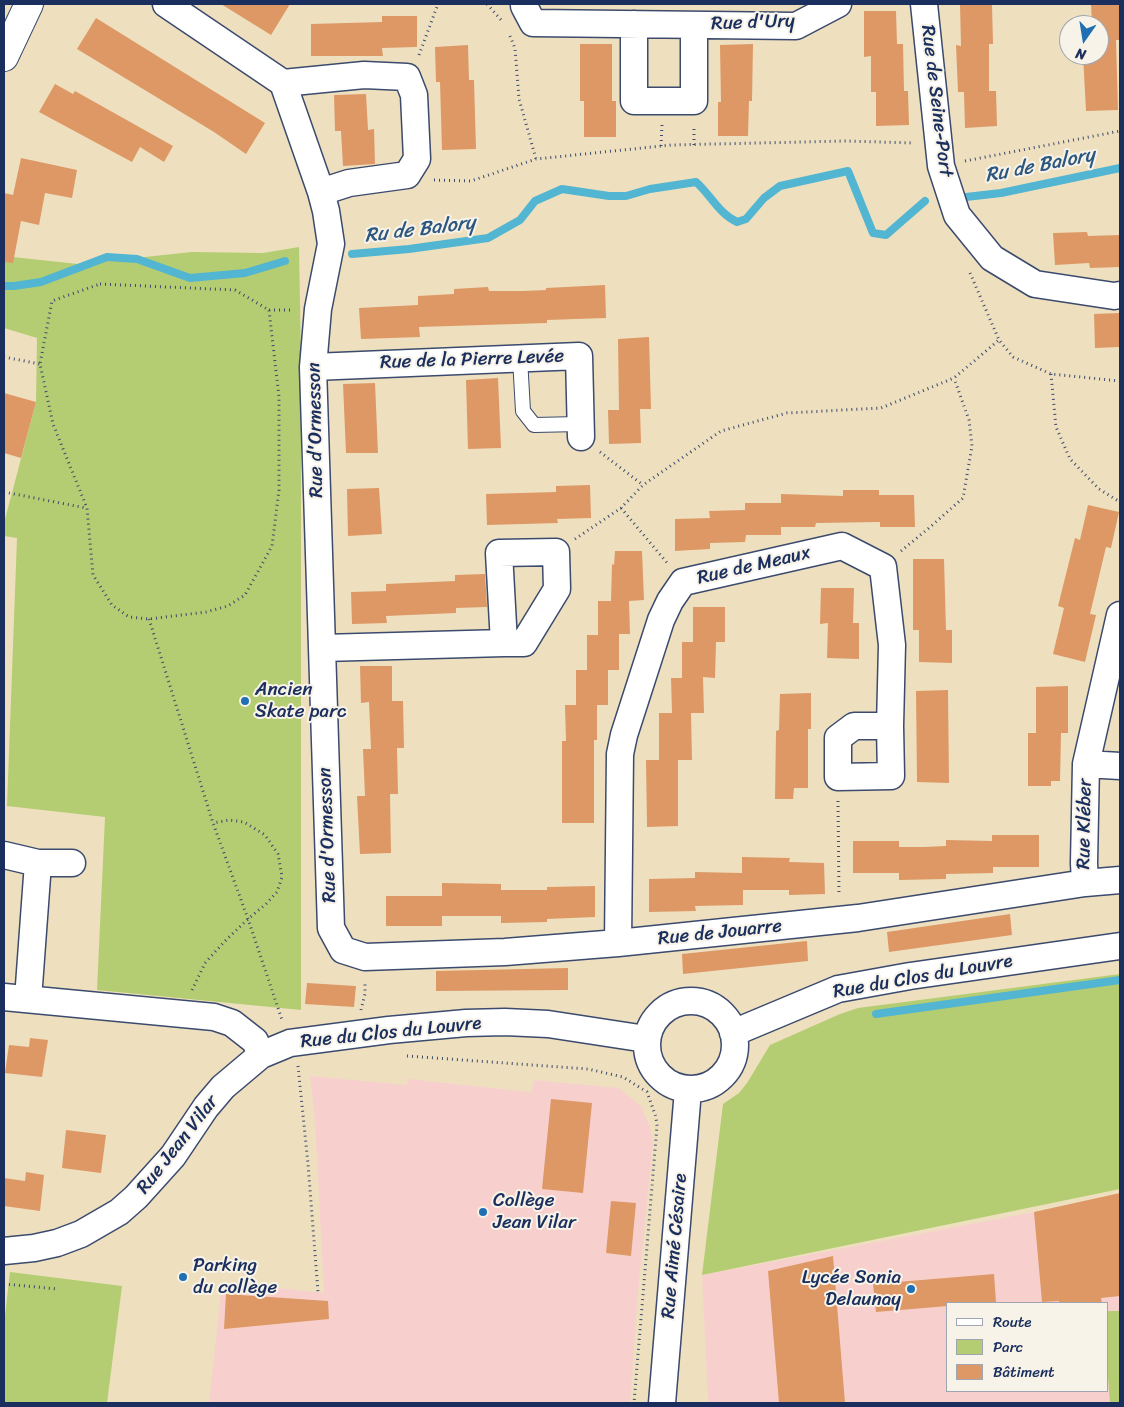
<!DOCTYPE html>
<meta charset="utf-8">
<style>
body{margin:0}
#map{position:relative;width:1124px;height:1407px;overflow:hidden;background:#eee0bf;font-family:Sriracha,sans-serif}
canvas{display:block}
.frame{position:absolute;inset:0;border:5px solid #1b2f5e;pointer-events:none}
.legend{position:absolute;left:946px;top:1302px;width:162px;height:90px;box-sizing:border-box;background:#f7f3e8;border:1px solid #9fa5b1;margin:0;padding:6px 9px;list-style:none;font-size:15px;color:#1b2f5e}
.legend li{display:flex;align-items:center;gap:10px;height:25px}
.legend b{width:25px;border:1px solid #9fa5b1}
.north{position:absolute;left:1059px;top:15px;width:50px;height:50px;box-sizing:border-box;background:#f7f3e8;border:1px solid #9fa5b1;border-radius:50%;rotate:193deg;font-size:14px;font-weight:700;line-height:20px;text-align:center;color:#1b2f5e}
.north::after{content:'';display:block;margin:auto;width:18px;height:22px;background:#1f6fb2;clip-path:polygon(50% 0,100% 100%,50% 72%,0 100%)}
</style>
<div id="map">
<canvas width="1124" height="1407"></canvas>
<div class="frame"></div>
<ul class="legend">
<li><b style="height:6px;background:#fff"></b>Route</li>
<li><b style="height:14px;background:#b5cd72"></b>Parc</li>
<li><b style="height:14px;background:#dd9866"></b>Bâtiment</li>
</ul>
<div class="north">N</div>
</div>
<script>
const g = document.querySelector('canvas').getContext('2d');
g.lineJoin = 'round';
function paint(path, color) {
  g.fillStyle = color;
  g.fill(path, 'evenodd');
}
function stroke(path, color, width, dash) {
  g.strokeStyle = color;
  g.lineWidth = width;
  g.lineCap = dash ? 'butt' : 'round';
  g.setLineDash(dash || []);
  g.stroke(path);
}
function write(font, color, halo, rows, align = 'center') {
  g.font = font + ' Sriracha,sans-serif';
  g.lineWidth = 4;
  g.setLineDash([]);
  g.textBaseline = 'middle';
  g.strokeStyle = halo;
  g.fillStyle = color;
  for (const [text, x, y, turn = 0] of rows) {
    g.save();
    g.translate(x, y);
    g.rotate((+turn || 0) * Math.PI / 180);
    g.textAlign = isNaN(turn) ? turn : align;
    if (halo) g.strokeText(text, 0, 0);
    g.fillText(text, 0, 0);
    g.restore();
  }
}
paint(new Path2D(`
 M310 1076 407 1085 408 1079 531 1092 534 1080 619 1088 641 1106 650 1127 653 1143 638 1293 630 1403H209L222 1282 324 1293 315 1121Z
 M1120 1193V1403H708L702 1275 1034 1212ZM948 1303H1108V1391H948Z`), '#f7d0cd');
paint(new Path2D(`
 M299 247 301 360V1010L97 990 105 817 7 806 17 538 4 536V523L36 402 37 338 4 328V256L78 264 192 252 263 253Z
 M1120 974V1189L702 1275 723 1104 739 1093 747 1083 770 1045 840 1014 858 1008Z
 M10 1272 122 1286 107 1403H4V1324Z
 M1108 1311H1120V1403H1110L1108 1377Z`), '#b5cd72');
stroke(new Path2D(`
 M966 197 1001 193 1120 168
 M352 254 409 249 488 238 520 220 535 201 562 189 609 196H626L650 189 696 182C710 194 719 214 737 222L746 219 764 198 780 186 848 171 873 233 886 235 925 201
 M4 286H14L41 282 107 257 137 259 190 278 245 273 285 261
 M876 1014 1120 980`), '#52b5d1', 8);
paint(new Path2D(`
 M221 4H290L271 35Z
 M960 4H992L993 44H989V91H996L997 126 965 128 964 92H958L956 45 961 46Z
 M1091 4H1120V40H1116L1118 110 1086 111 1083 55H1099V25H1092Z
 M864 11H896L897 44H903L904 91H908L909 125 876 126V92H871V56L864 57Z
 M382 16H417V47L382 48 383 56H311V24L382 22Z
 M96 18 265 123 246 154 214 132 77 49Z
 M580 44H612V101H616V137H584V101H580Z
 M753 44 752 101H749L748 136H718V102H721L720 45Z
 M468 45 469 80H474L476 149 442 150 440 82H436L435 47Z
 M55 84 73 94 75 91 173 146 164 162 140 147 132 162 39 112Z
 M366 94 368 130 374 129 375 164 343 166 341 131H335L334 95Z
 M21 158 77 170 72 198 45 193 39 225 21 221 13 263 4 262V193L13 195Z
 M1087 232 1088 236 1120 235V267L1090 268 1089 263 1055 265 1053 233Z
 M605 285 606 318 547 320V323L419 327 420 337 361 339 359 308 418 305V296L454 294V289L488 287 489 291H523L546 290V288Z
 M1120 313V347L1095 348 1094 314Z
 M649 337 651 409H640L641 443 609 444 608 410H619L618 339Z
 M498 378 501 448 468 449 466 380Z
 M375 383 378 453H346L343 384Z
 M4 393 36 402 21 458 4 453Z
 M590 485 591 518 557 519 558 523 487 525 486 494 556 492V486Z
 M379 488 382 534 348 536 347 489Z
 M843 490H879V495H914L915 527H880V522L816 523 815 527H781V535H746L745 542 710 543V549L675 551V519L710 518 709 511 745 510V503H781V494L843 496Z
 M1088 505 1119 512 1111 548 1106 547 1090 614 1096 615 1085 662 1053 654 1064 608 1058 606 1075 538 1080 540Z
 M615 551H642L644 600 629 601 630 634H619V670H608V705H597V740H594V823H562V741H566L565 705H576V670H587V635H598V601H611L612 564 614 565Z
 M913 559H944L946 630H952V663L919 662V630H913Z
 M485 574 487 607 456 608V613L386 616 387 623 352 624 351 592 386 591V584L455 581V575Z
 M821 588H854L853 623H859V659L827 658 828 623 820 624Z
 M693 607H725V642H716L715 678 703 677 704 713H691L692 760H678V826L647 827 646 760H659V713H672L671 678H682V642H693Z
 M360 666H392V701H403L404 748H397L398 794H390L391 853 360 854 357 796H365L363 749H371L369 702 361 703Z
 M1068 686V733H1061L1060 781H1051V786H1028V733H1036V687Z
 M948 690 949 783 917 782 916 691Z
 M811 693V729H808V788H794L793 799H775L776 731 779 730 780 694Z
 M992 835H1039V867H993V873L946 874V879L899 880V873H853V841H899V847H924L946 846V840L992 841Z
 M742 857 790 858 789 862 824 863 825 894 789 895V890H743V905L695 906 696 911 649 912V879L695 878V872L742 873Z
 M442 883 501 884V890H547V887L595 886V917L547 919V922L501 923V916H442V926H386V896H442Z
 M1010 914 1012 935 889 952 887 932Z
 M807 941 808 961 683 974 682 954Z
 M568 968V990L436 991V971Z
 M307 983 356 986 354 1007 305 1004Z
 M30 1038 48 1040 42 1077 5 1073 9 1045 29 1047Z
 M551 1099 592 1103 583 1193 542 1189Z
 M66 1130 106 1135 101 1173 62 1168Z
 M26 1172 44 1175 40 1211 4 1206V1178L25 1181Z
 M1120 1193V1296L1101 1298 1102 1303H1059V1301L1042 1302 1034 1212Z
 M611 1201 636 1203 631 1256 606 1253Z
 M833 1256 845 1403H779L768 1271Z
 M994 1274 996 1302 948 1303V1306L876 1312 873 1284Z
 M226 1294 328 1301 329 1319 224 1329Z`), '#dd9866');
const lane = new Path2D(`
 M520 358 523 411 534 425 580 424`);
const street = new Path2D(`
 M166 4 283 83 321 192 326 211 331 244 318 309 313 367 331 928 343 950 365 957 505 952 618 943 858 918 1085 883 1120 880
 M524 4V6L533 23 796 26 838 4
 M924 4 941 166 957 215 992 258 1035 284 1114 296 1120 295
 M634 24V101H694V25
 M283 83 364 75 407 77 414 95 417 159 407 175 349 183 321 192
 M313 367 579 356 581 437
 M323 648 504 643 499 553 556 552 557 589 524 643H504
 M1086 764 1120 766
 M4 855 38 863 28 999
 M38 863H72
 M1085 883 1084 863 1086 764 1120 615
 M618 943 620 754 624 735 661 620 670 601 683 582 842 546 883 567 892 645 890 726 891 776 838 777V738L854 726H890
 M4 997 214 1017 232 1023 255 1041 261 1055
 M647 1045a44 44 0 1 1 88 0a44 44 0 1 1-88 0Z
 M733 1033 838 989 910 976 1120 946
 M4 1251 34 1248 57 1243 81 1234 119 1212 136 1197 173 1156 206 1107 223 1087 261 1055 290 1043 389 1030 466 1023 505 1022 548 1024 646 1039
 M662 1403 688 1090`);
const secondary = new Path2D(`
 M4 57 29 4`);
stroke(lane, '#3b4a6d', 16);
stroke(street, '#3b4a6d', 29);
stroke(secondary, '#3b4a6d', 30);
stroke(new Path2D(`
 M487 4 502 21
 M510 36 515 48 519 99 536 159
 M419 55 438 4
 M694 145V125
 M661 146 662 124
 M965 161 1120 131
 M434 180 471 181 536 159 671 145 846 141 914 143
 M970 273 999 340 1013 357 1051 374 1120 381
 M100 284 235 290 269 310 279 397V490L272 546 245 595 228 606 206 612 149 619 129 617 112 605 93 575 87 508 53 424 40 364 52 301Z
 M269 310H293
 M4 357 40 364
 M1051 374 1056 427 1070 459 1099 489 1120 502
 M600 452 643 485
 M4 492 86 508
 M621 508 668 564
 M575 539 621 508 643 485 721 431 787 413 881 408 954 378 999 340
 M901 551 929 528 963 498 972 446 969 420 954 378
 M149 619 213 823 248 919 282 1020
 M838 801 839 895
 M192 990 205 963 224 942 248 919 266 904 277 892 282 877 278 854 265 835 244 822 229 820 213 823
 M361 1010 365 994V981
 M407 1056 588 1069 623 1077 647 1092 656 1117 657 1126 634 1403
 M298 1066 308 1164 318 1292
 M4 1284 58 1289`), '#3b4a6d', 3, [1, 4]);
stroke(lane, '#fff', 14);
stroke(street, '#fff', 26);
stroke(secondary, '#fff', 28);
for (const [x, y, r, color] of [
 [245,701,5,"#1f6fb2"],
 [483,1212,5,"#1f6fb2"],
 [183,1277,5,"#1f6fb2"],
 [911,1289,5,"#1f6fb2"]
]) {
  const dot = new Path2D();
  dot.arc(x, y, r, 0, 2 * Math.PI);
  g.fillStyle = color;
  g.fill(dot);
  stroke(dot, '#f7f3e8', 2);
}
write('19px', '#1b2f5e', '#f7f3e8', [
 ["Rue d'Ury",753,23,-2],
 ["Rue de Seine-Port",936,101,83],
 ["Rue de la Pierre Levée",472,360,-2],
 ["Rue d'Ormesson",316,430,-91],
 ["Rue de Meaux",754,566,-13],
 ["Rue Kléber",1085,824,-89],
 ["Rue d'Ormesson",328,835,-92],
 ["Rue de Jouarre",720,933,-6],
 ["Rue du Clos du Louvre",923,977,-10],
 ["Rue du Clos du Louvre",391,1033,-6],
 ["Rue Jean Vilar",178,1145,-52],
 ["Rue Aimé Césaire",675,1246,-85]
]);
write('19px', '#1b2f5e', '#f7f3e8', [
 ["Ancien",255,690],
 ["Skate parc",255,712],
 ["Collège",493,1201],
 ["Jean Vilar",493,1223],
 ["Parking",193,1266],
 ["du collège",193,1288],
 ["Lycée Sonia",901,1278,"right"],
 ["Delaunay",901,1300,"right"]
], 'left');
write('italic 20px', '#2c5780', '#f7f3e8', [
 ["Ru de Balory",1040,166,-11],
 ["Ru de Balory",420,230,-7]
]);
</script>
